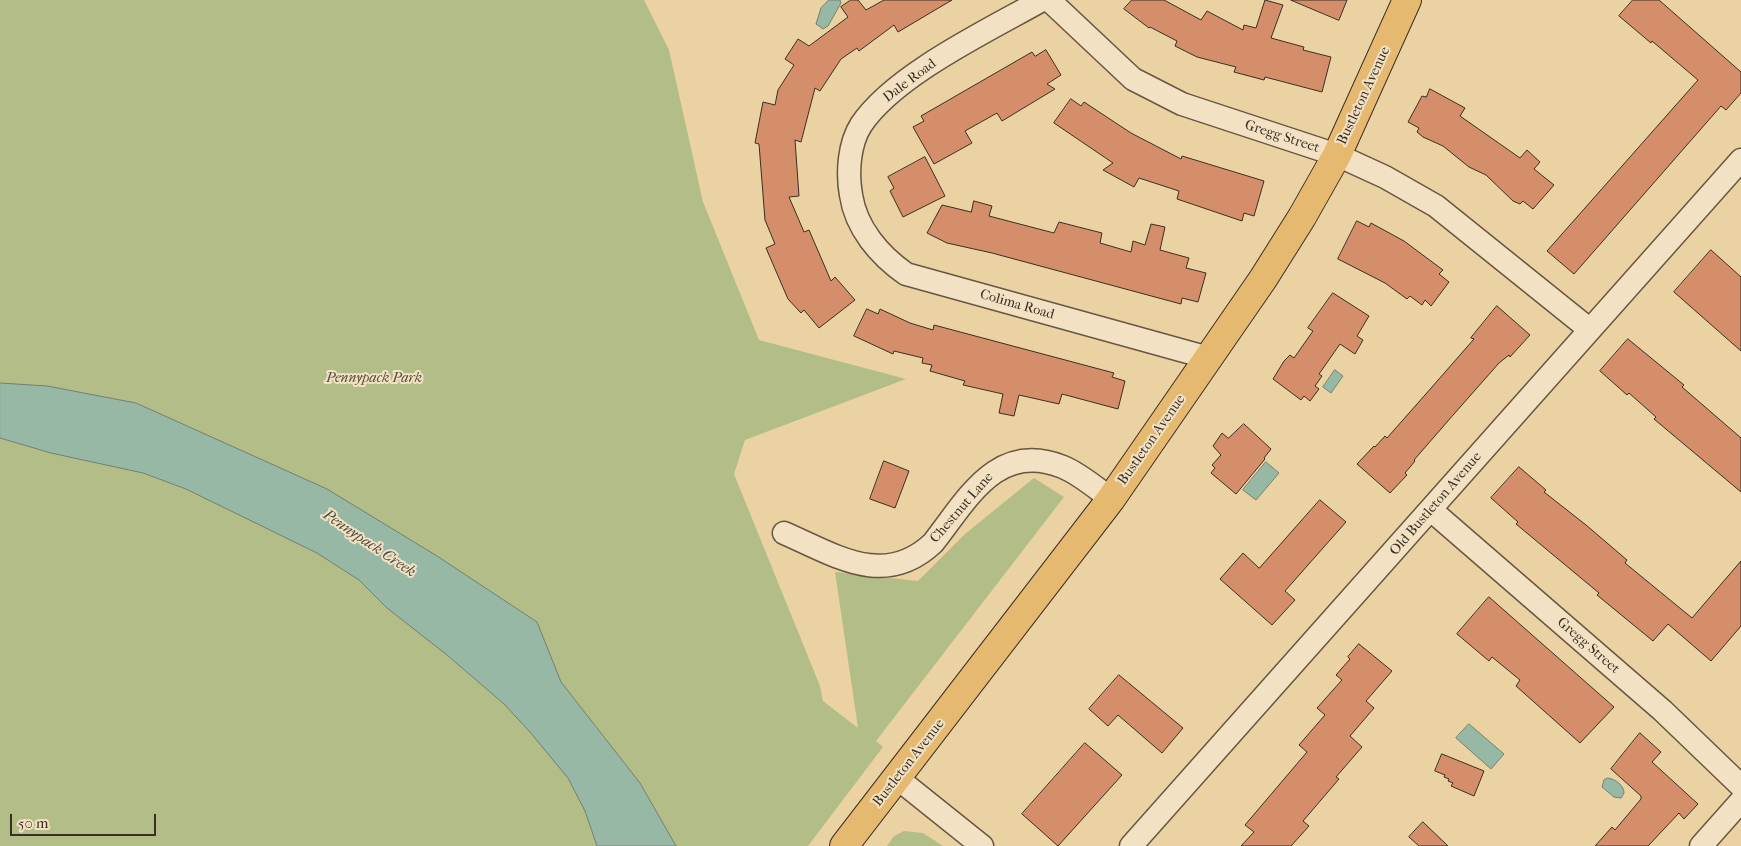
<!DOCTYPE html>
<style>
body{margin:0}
#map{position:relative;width:1741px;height:846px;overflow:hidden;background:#ebd2a2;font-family:"IM FELL French Canon",serif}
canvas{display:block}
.scale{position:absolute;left:10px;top:814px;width:146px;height:22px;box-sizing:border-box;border:2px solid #3c2d25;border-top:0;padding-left:6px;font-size:15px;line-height:18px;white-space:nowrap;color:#3c2d25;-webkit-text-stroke:4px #f2e2c3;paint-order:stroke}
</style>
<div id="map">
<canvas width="1741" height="846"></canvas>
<div class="scale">50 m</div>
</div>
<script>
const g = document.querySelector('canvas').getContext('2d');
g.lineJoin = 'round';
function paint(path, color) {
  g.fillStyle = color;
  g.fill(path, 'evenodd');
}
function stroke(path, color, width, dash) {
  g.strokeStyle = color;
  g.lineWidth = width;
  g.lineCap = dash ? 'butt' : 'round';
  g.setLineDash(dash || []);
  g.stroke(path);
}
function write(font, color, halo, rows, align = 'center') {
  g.font = font + ' "IM FELL French Canon",serif';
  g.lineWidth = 4;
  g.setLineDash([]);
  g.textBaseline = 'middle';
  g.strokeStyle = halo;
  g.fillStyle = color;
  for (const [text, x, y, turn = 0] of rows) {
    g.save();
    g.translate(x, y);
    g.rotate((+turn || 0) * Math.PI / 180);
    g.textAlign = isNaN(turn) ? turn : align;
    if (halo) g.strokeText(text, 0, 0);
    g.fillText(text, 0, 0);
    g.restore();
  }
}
paint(new Path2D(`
 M0 0H644L669 50 703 202 759 340 906 379 745 440 734 474 820 686 823 701 858 728 835 572 918 581 965 534 1034 478 1064 497 876 741 883 747 808 846H0Z
 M904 831 923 833 943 846H887L894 836Z`), '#b3bd88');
const water = new Path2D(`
 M829 0H840L841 3 828 26 823 29 816 24 821 8Z
 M1335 370 1343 376 1331 393 1323 387Z
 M0 383 47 386 136 403 327 489 437 556 537 622 561 682 640 783 676 846H597L585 811 568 778 530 732 504 704 447 655 387 608 359 580 317 553 186 489 143 473 51 453 0 438Z
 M1266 462 1279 473 1256 500 1243 490Z
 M1469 724 1504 754 1491 769 1456 738Z
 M1608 778C1616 779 1624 786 1624 793L1621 798 1614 797 1602 787 1604 780Z`);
paint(water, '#98b8a6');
stroke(water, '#738072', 1);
const building = new Path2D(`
 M851 0H858L866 10 884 0H952L898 32 894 25 859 51 857 48 841 59 820 91 815 88 801 142 795 140 799 196 789 197 804 232 809 230 831 281 835 277 855 300 819 328 804 310 801 313 788 299 766 248 775 244 765 220 759 144 755 143 763 102 775 105 778 90 794 65 785 59 798 39 809 46 848 17 841 7Z
 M1132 0H1164L1201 20 1207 11 1243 30 1244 25 1256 28 1265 0 1283 5 1271 38 1304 47 1303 50 1331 57 1322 92 1265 77 1264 80 1234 72 1236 67 1197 57 1175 46 1177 41 1150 27 1149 28 1124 9Z
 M1291 0H1347L1339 20Z
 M1633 0H1659L1741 72V93L1726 110 1721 106 1574 274 1547 251 1698 80 1652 41 1651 43 1619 16Z
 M1046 50 1061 75 1047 84 1055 89 1002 121 997 113 965 131 972 143 934 164 913 127 924 121 921 116 1032 52 1035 56Z
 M1430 89 1465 108 1460 116 1520 158 1527 150 1540 162 1534 169 1554 185 1533 209 1523 201 1520 204 1513 201 1486 175 1469 167 1443 146 1423 137 1417 132 1419 128 1408 122 1422 96 1426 97Z
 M1071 99 1081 106 1084 102 1131 133 1181 159 1182 156 1264 181 1254 216 1244 213 1242 221 1177 199 1179 191 1139 178 1134 187 1103 170 1113 163 1054 123Z
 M925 157 945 196 903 217 890 191 894 188 888 177Z
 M974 201 992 206 989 216 1054 233 1059 222 1102 233 1100 243 1131 252 1133 241 1145 245 1151 224 1165 227 1160 250 1189 258 1186 268 1206 273 1198 302 1182 298 1181 304 992 253 947 243 927 233 942 205 971 212Z
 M1357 221 1369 227 1371 223 1404 241 1443 270 1439 274 1449 282 1431 306 1425 300 1422 305 1410 296 1407 299 1385 283 1338 259Z
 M1711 250 1741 277V351L1674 292Z
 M1333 293 1369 316 1357 336 1363 340 1355 354 1340 344 1319 374 1322 376 1315 386 1319 389 1310 401 1304 396 1301 400 1273 379 1284 361 1290 355 1294 358 1313 331 1308 328Z
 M1497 306 1530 335 1510 357 1509 355 1499 363 1454 414 1414 460 1415 461 1405 473 1407 475 1390 493 1357 464 1374 446 1375 447 1385 436 1387 438 1432 387 1474 339 1471 338Z
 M867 309 878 314 880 309 910 323 933 330 934 325 1114 373 1112 377 1125 381 1118 409 1062 394 1059 404 1019 395 1014 416 999 413 1003 394 963 385 965 381 930 371 932 365 922 363 923 358 894 351 893 354 854 336Z
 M1628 339 1684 385 1682 387 1741 438V492L1654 419 1656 417 1629 393 1627 395 1600 371Z
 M1244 424 1271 449 1264 458 1265 459 1236 494 1211 473 1215 468 1212 465 1221 455 1213 446 1222 433 1228 438Z
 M884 461 909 471 895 508 870 499Z
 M1519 467 1546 490 1544 492 1586 525 1627 560 1625 563 1692 618 1741 561V626L1711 661 1668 624 1653 641 1597 595 1599 593 1516 524 1518 522 1491 498Z
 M1320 500 1346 522 1285 591 1295 600 1272 625 1220 579 1243 553 1259 568Z
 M1489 597 1614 707 1580 743 1516 686 1520 680 1492 657 1489 661 1457 634Z
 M1359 644 1392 671 1366 701 1374 708 1350 736 1362 747 1336 777 1339 779 1303 821 1309 826 1291 846H1241L1254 832 1245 825 1307 752 1299 745 1325 715 1317 708 1342 680 1336 675 1350 659 1348 657Z
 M1119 675 1183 728 1162 753 1118 715 1108 726 1089 709Z
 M1640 733 1661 752 1652 762 1698 804 1684 819 1679 813 1648 846H1595L1612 827 1615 830 1641 799V796L1611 769Z
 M1085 743 1122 775 1058 846 1022 814Z
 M1442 754 1484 771 1474 796 1451 786 1453 783 1448 781 1449 779 1444 777 1445 775 1435 771Z
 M1423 822 1448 846H1419L1409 837Z`);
paint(building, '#d48f6a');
stroke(building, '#3c2d25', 1);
const minor = new Path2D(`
 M1042 0C989 30 894 75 861 125 849 144 847 173 851 195 856 228 879 255 906 274L1209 358
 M1049 0 1133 79 1182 104 1337 155 1385 177 1436 206 1589 329
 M1431 510 1663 711 1741 786
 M784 533C835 555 884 589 933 543 967 500 997 440 1063 467 1080 474 1096 488 1111 499
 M897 778 982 846
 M1131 846 1741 160
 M1701 846 1741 801`);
const primary = new Path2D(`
 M844 846 1111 499 1263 279 1302 217 1337 155 1407 0`);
stroke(minor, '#685644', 25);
stroke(primary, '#3c2d25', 30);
stroke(minor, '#f2e2c3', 22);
stroke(primary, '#e6b971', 28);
write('14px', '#3c2d25', '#f2e2c3', [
 ["Dale Road",910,81,-37],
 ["Bustleton Avenue",1364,96,-65],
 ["Gregg Street",1282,137,18],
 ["Colima Road",1017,305,16],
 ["Bustleton Avenue",1152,440,-55],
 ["Old Bustleton Avenue",1436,504,-49],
 ["Chestnut Lane",962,508,-49],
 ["Gregg Street",1588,646,41],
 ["Bustleton Avenue",909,763,-52]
]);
write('italic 14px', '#544a39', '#f2e2c3', [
 ["Pennypack Park",374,379]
]);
write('italic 15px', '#4e493f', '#f2e2c3', [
 ["Pennypack Creek",369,544,34]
]);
</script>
